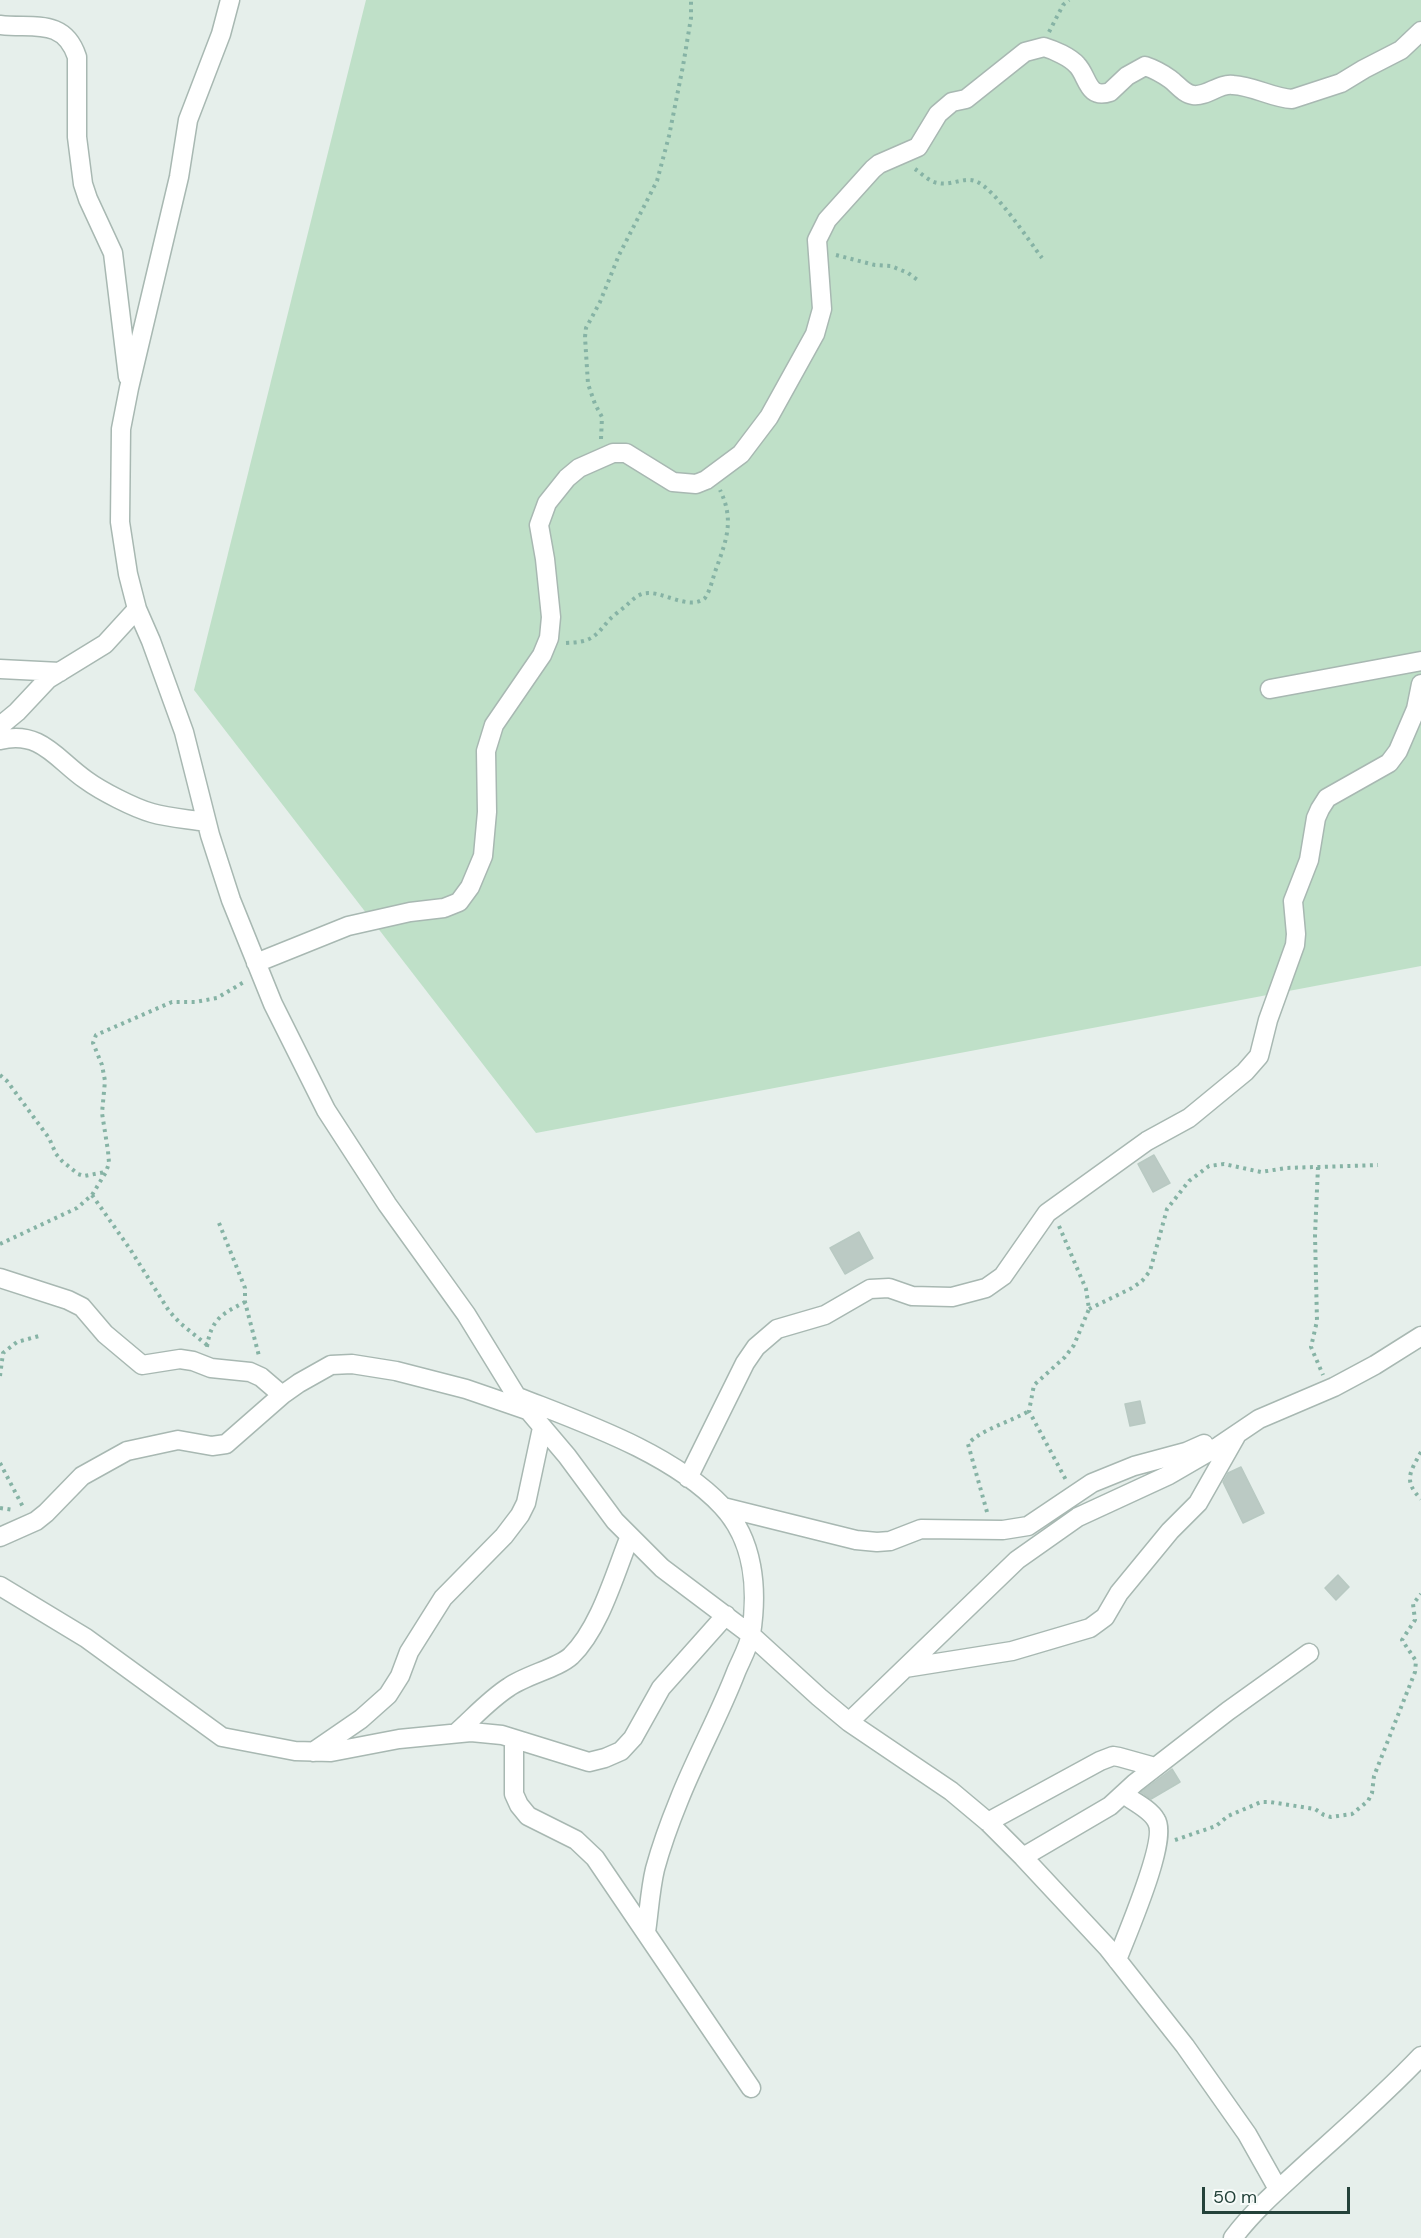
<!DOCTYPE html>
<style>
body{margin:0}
#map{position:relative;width:1421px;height:2238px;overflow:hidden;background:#e6efeb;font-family:"DM Sans",sans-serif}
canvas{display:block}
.scale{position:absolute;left:1202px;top:2187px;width:148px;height:27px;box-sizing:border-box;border:3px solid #24423a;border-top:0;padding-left:8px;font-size:18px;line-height:21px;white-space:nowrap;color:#24423a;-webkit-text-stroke:4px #f7fbf9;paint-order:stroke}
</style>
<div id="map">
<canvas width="1421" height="2238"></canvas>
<div class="scale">50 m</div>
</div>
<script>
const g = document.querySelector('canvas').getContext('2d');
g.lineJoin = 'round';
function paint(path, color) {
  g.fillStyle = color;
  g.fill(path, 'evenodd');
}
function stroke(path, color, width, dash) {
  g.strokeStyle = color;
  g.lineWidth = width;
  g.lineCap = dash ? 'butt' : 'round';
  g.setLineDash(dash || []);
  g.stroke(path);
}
paint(new Path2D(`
 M366 0H1421V966L536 1133 194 690Z`), '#bfe0c8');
const building = new Path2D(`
 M1154 1155 1170 1183 1153 1192 1138 1164Z
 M859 1232 873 1258 845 1274 830 1248Z
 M1140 1401 1145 1423 1130 1426 1125 1404Z
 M1241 1467 1264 1513 1243 1523 1223 1482 1228 1473Z
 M1338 1575 1349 1587 1336 1600 1325 1588Z
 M1172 1769 1180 1782 1151 1799 1141 1792Z`);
paint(building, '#bbcac4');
stroke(building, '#b8c9c2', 1.5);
const minor = new Path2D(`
 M230 0 221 34 188 120 179 177 129 388 121 429 120 522 128 574 137 609 151 641 184 732 210 835 231 900 273 1004 326 1110 387 1204 466 1314 517 1397 567 1456 615 1521 662 1568 751 1635 819 1697 849 1722 951 1791 988 1822 1023 1857 1107 1947 1185 2046 1247 2134 1278 2189
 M0 25C32 29 64 17 77 57V137L83 184 88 199 113 253 128 377
 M0 669 60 672
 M1270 689 1421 661
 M0 726 17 712 48 679 105 644 137 609
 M0 740C41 730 56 759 86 780 101 791 134 808 152 813 169 818 189 819 206 822
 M256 963 348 926 410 912 444 908 459 902 470 887 483 856 487 812 486 751 494 725 542 655 549 638 551 617 545 559 539 525 547 503 567 478 579 468 613 453H626L673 482 696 484 706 480 741 454 769 417 815 334 822 309 817 240 827 220 873 169 879 164 918 147 938 114 952 102 966 99 1025 52 1044 47C1054 50 1070 57 1077 65 1088 76 1087 100 1110 92L1127 76 1145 66C1154 69 1163 74 1170 79 1177 84 1184 94 1193 95 1207 97 1219 83 1233 85 1254 86 1272 98 1292 99L1341 83 1364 69 1401 50 1421 31
 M0 1278 68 1300 82 1307 105 1334 142 1365 180 1359 193 1361 211 1368 250 1372 261 1377 282 1395
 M518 1397C584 1423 672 1453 722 1506 754 1540 758 1589 751 1634 749 1646 741 1660 736 1672 719 1716 696 1757 679 1800 670 1822 661 1847 655 1869 650 1890 649 1912 646 1932
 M688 1478 745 1363 756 1347 777 1329 825 1315 870 1289 889 1288 912 1296 952 1297 986 1288 1003 1276 1047 1213 1147 1141 1189 1118 1245 1072 1259 1056 1268 1020 1295 945 1296 934 1293 901 1309 860 1316 818 1320 809 1327 798 1389 763 1398 751 1416 709 1421 684
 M723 1507 856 1540 877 1542 890 1541 921 1529 1003 1530 1028 1526 1092 1483 1134 1466 1186 1452 1204 1444
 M0 1537 36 1521 46 1513 82 1476 127 1451 178 1440 212 1446 226 1444 282 1395 299 1383 331 1365 352 1364 396 1371 466 1389 527 1410
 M0 1586 86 1638 222 1737 295 1751 331 1752 399 1739 471 1732 502 1735 589 1762 605 1758 621 1751 633 1738 661 1688 726 1615
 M905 1668 1012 1651 1090 1628 1105 1617 1119 1593 1170 1531 1198 1503 1236 1436
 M849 1722 1017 1560 1078 1517 1169 1475 1219 1446 1259 1419 1334 1387 1375 1365 1421 1336
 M456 1733C473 1718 490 1699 509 1687 526 1675 558 1668 571 1656 600 1628 615 1573 630 1536
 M514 1739V1794L519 1805 528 1816 576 1840 595 1858 751 2088
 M313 1752 361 1719 388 1695 400 1676 409 1652 443 1598 504 1536 520 1515 526 1503 542 1428
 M988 1822 1100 1761 1113 1756 1119 1757 1155 1767
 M1023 1857 1110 1806 1135 1783 1228 1711 1309 1653
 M1117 1960C1126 1936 1169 1839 1156 1820 1150 1809 1133 1801 1123 1794
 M1233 2238C1254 2210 1281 2187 1307 2163 1346 2128 1385 2094 1421 2056`);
stroke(minor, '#a8b8b2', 21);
stroke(new Path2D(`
 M1049 32 1063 5 1069 0
 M915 169C922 174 930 182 938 183 951 186 963 177 975 181 994 187 1029 241 1042 258
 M836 255 875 265 891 266 908 273 919 281
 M601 439 602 417 595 404 588 384 585 337 586 328 600 302 619 255 657 181 669 136 683 66 691 18V0
 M566 643C591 642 594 638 609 620 614 615 621 610 627 605 631 601 636 596 642 594 660 588 688 612 705 598 710 591 712 581 715 572 726 541 735 521 720 490
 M0 1075 7 1081 49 1138 56 1154 62 1161 78 1174 84 1176 105 1172
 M1318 1167 1315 1235 1317 1321 1311 1347 1323 1375
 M92 1195 130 1249 169 1311 180 1323 207 1345
 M219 1223 245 1288V1302L259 1356
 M1059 1226 1086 1289 1089 1309 1074 1345 1065 1357 1034 1385 1029 1411 1066 1480
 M0 1244 77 1208 92 1195 106 1172 109 1163 108 1151 102 1113 105 1081 102 1065 93 1043 96 1035 172 1002H195L217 998 244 982
 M1089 1309 1132 1288 1142 1281 1150 1271 1167 1209 1189 1181 1209 1166 1224 1164 1261 1172 1286 1168 1378 1165
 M207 1347C211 1319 222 1314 245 1302
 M0 1376 3 1353 17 1342 39 1336
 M1421 1452C1410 1472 1403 1481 1421 1499
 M0 1463 23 1507
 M0 1508 14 1510
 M987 1512 968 1444C980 1430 1012 1421 1029 1411
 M1175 1840 1216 1826 1228 1816 1261 1802H1270L1315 1809 1324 1815 1331 1817 1352 1814 1368 1801 1372 1793 1374 1776 1415 1672 1416 1661 1402 1640 1415 1620 1413 1604 1421 1594`), '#86b3a5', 4, [3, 4.5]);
stroke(minor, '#fff', 18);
</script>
